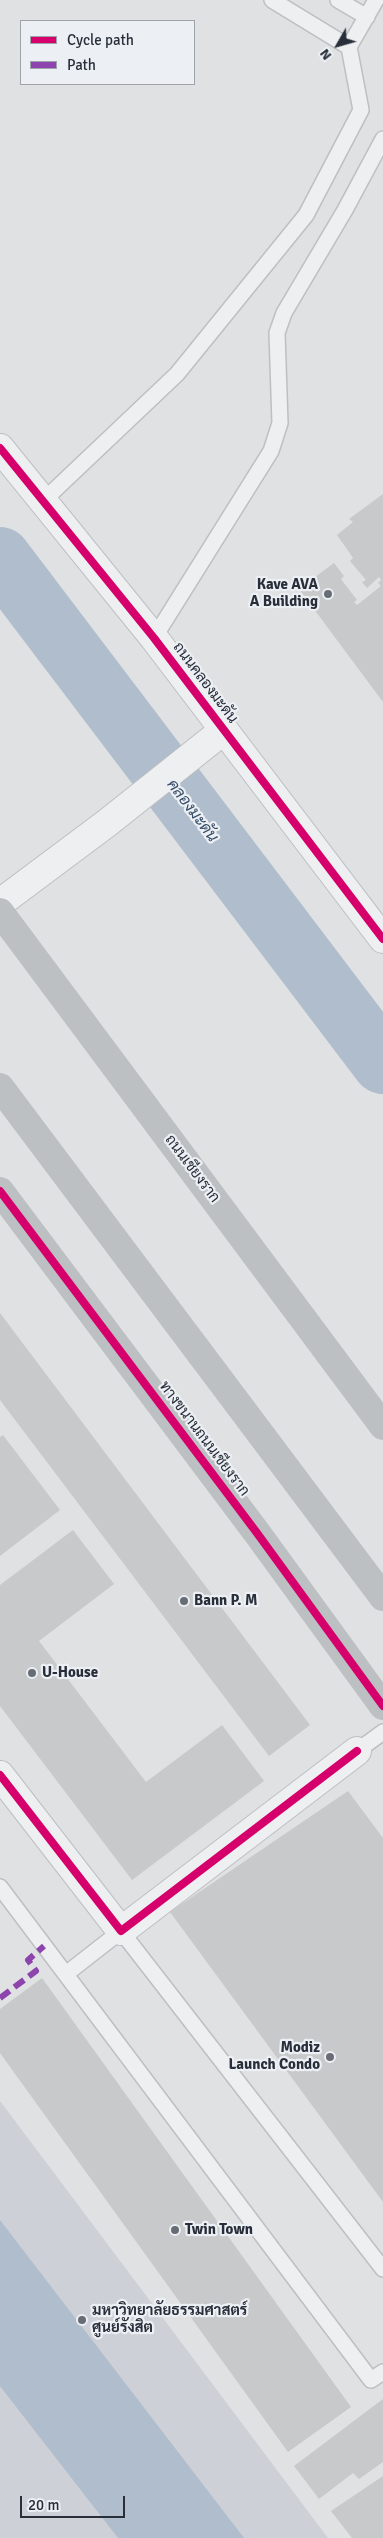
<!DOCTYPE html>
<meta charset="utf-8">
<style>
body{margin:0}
#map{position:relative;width:383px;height:2538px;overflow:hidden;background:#dfe1e3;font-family:Signika,sans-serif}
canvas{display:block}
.legend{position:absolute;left:20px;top:20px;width:175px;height:65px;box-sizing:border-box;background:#eceff3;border:1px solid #9ea2a9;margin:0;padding:6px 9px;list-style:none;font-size:15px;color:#282f3a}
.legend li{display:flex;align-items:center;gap:10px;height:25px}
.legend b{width:25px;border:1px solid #9ea2a9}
.north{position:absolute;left:313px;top:20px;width:50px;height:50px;-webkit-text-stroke:4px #eceff3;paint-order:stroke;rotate:232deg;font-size:14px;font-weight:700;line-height:20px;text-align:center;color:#282f3a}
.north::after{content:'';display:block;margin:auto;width:18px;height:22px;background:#282f3a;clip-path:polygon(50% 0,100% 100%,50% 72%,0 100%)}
.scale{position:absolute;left:20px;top:2496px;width:105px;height:22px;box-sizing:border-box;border:2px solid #282f3a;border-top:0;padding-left:6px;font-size:15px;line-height:18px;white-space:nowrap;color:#282f3a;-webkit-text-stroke:4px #eceff3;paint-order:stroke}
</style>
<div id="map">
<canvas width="383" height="2538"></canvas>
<ul class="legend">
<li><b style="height:6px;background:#d6006c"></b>Cycle path</li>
<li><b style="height:6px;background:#8e44ad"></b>Path</li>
</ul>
<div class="north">N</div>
<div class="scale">20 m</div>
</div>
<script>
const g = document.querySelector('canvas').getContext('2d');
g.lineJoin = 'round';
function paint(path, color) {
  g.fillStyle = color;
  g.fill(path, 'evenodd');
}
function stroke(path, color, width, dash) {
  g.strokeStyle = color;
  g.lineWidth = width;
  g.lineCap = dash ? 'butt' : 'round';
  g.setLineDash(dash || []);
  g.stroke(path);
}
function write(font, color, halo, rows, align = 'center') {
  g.font = font + ' Signika,Sarabun,sans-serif';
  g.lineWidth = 4.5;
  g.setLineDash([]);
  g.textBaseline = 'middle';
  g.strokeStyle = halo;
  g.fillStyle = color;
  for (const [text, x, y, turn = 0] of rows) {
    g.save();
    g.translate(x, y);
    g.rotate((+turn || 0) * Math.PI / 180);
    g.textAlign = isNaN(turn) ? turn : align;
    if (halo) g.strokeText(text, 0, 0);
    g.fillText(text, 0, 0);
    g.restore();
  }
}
paint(new Path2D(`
 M0 2101 328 2538H0Z`), '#cdd0d6');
paint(new Path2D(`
 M0 2220 244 2538H118L0 2386Z`), '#afbdcc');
stroke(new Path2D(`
 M0 558 383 1063`), '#afbdcc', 62);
paint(new Path2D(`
 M383 494V702L299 589 334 563 344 576 341 579 357 600 354 602 357 605 381 586 378 583 381 580 379 577 367 588 362 582 366 580 350 561 353 558 337 535 353 522 349 519Z
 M0 1313 310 1725 269 1756 0 1400Z
 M3 1435 60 1510 0 1556V1437Z
 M73 1530 114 1584 39 1641 146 1782 222 1725 264 1781 132 1880 0 1706V1585Z
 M348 1791 383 1838V2202L170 1912Z
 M42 1978 351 2407 288 2452 0 2053V2009Z
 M383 2399V2462L359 2479 353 2473 319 2499 294 2466Z
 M383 2476V2538H352L331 2511Z`), '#c7c9cb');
const lane = new Path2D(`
 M272 0 349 47
 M338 0 367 17
 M43 501 177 374 306 215 361 110 349 47 376 0
 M154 638 271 451 280 423 277 333 284 313 345 210 383 139
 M357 1751 383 1732
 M0 1887 371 2380 383 2372
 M66 1974 121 1931 383 2269`);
const street = new Path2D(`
 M0 448 154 638 383 939
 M0 903 107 823 224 730
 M0 1775 121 1931 357 1751`);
stroke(lane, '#bdbfc1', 18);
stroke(street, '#bdbfc1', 30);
stroke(lane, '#eeeff0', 15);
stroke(street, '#eeeff0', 28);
stroke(new Path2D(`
 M0 912 383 1426
 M0 1087 383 1597
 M0 1191 257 1533 383 1706`), '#bdc0c3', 28);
stroke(new Path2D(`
 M0 1998 36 1971 28 1960 44 1946`), '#8e44ad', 6, [12, 6]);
stroke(new Path2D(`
 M0 448 154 638 383 939
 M0 1191 257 1533 383 1706
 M0 1775 121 1931 357 1751`), '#d6006c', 8);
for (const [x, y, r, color] of [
 [328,594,5,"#686d75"],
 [184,1601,5,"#686d75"],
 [32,1673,5,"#686d75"],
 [330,2057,5,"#686d75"],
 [175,2230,5,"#686d75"],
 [82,2320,5,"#686d75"]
]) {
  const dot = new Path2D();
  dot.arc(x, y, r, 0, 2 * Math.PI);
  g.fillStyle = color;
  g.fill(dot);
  stroke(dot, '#eceff3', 2);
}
write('bold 15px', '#282f3a', '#eceff3', [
 ["Kave AVA",318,585,"right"],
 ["A Building",318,602,"right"],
 ["Bann P. M",194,1601],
 ["U-House",42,1673],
 ["Modiz",320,2048,"right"],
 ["Launch Condo",320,2065,"right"],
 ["Twin Town",185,2230],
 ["มหาวิทยาลัยธรรมศาสตร์",92,2311],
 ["ศูนย์รังสิต",92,2328]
], 'left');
write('15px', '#282f3a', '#eceff3', [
 ["ถนนคลองมะดัน",205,683,53],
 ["ถนนเชียงราก",192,1169,53],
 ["ทางขนานถนนเชียงราก",204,1439,53]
]);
write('italic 16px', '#374e69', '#eceff3', [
 ["คลองมะดัน",192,811,53]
]);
</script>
